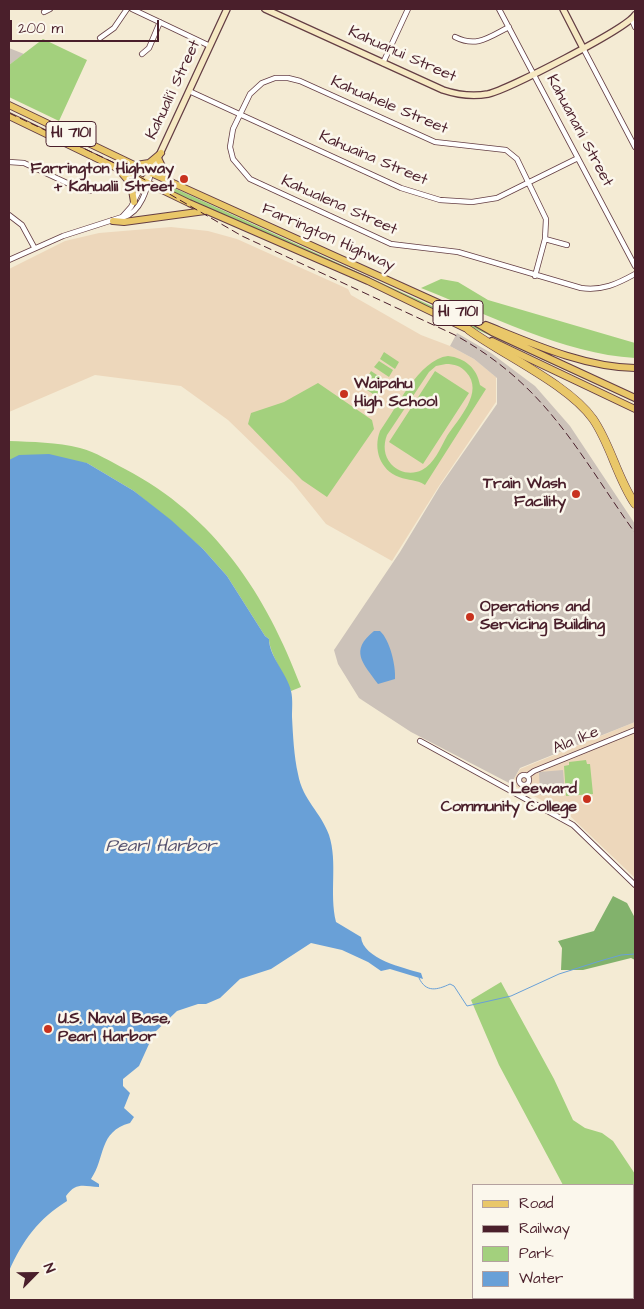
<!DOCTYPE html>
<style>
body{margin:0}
#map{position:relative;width:644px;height:1309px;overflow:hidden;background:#f4ebd4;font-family:"Architects Daughter",sans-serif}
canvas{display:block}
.frame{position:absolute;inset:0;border:10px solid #4a1f2b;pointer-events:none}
.legend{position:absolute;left:472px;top:1184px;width:162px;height:115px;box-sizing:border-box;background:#fbf7ec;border:1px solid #b4a19f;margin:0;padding:6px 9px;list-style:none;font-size:15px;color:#4a1f2b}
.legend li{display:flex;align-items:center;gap:10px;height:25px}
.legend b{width:25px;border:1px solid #b4a19f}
.north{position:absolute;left:10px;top:1249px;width:50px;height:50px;-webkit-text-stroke:4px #fbf7ec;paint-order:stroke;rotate:67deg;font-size:14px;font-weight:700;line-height:20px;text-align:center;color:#4a1f2b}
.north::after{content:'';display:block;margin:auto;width:18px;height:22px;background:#4a1f2b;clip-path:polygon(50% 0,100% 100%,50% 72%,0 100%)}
.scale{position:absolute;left:10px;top:20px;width:149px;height:22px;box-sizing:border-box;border:2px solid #4a1f2b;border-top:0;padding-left:6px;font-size:15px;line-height:18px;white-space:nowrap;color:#4a1f2b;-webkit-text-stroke:4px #fbf7ec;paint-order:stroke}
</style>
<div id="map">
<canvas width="644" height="1309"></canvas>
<div class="frame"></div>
<ul class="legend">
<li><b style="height:6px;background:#e9c769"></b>Road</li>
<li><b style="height:6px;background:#4a1f2b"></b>Railway</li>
<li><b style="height:14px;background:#a3d07d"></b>Park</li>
<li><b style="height:14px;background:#69a0d7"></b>Water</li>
</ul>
<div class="north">N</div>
<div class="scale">200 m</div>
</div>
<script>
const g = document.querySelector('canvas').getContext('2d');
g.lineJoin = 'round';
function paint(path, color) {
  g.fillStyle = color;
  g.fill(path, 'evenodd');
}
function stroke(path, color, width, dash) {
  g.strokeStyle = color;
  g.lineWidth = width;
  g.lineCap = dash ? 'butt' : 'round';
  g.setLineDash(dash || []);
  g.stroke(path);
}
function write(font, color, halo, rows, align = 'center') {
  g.font = font + ' "Architects Daughter",sans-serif';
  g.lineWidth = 5;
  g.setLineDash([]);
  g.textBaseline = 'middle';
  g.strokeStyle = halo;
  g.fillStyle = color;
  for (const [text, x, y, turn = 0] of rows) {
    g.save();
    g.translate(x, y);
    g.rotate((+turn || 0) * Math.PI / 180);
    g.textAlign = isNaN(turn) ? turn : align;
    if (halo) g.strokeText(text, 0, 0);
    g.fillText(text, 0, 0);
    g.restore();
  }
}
paint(new Path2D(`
 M171 227 208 231 237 239 348 289 351 295 421 335 450 346 474 359 496 377V402L439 486 392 561 326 524 293 483 228 420 181 386 95 375 9 412V269L65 241 99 233Z
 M635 722V878L568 814 511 784 520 769Z`), '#edd7bb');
paint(new Path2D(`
 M9 48 24 54 9 65Z
 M457 333 491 353 535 386 570 426 635 524V722L520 768 511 784 411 732 365 702 359 698 338 664 334 650 400 552 440 486 497 404V378L474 359 450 346Z
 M563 770 565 794 540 795 539 772Z`), '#ccc2b9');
paint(new Path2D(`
 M43 39 87 60 59 121 9 97V65Z
 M161 182 635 399V402L310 253 190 202 159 186Z
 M441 279 458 282 488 300 635 343V358C564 354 487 314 421 288Z
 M384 352 399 362 395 369 380 359Z
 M448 356C465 358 477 368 480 385L486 389 425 485C416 479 409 481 399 477 380 470 373 449 380 431 396 409 419 359 448 356ZM446 364C454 364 461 366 466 372 485 392 458 419 447 436 441 447 434 464 422 470 412 475 399 473 391 464 384 456 383 445 387 435L429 372 436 366Z
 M379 361 393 370 389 377 374 367Z
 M371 371 386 381 382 387 367 378Z
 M435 371 469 393 423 464 389 442Z
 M366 380 380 389 376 396 361 386Z
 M318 383 372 420 374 429 327 497 302 480 248 424 251 413 284 402Z
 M9 441C32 442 57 442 80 448 96 452 111 462 125 469 215 516 266 594 301 687L291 691C285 677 269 652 269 639L265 636 227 576 203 549 134 491 87 463 9 460Z
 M586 760 587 764H590L593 794 566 796 564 766 569 765V762Z
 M501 982 554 1079 573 1120 585 1128 602 1133 613 1141 635 1174V1212L633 1214V1185H563L499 1065 471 1000Z
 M635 1221V1284L633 1281V1224Z`), '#a3d07d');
paint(new Path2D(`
 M613 896 627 903 635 918V960L631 958 583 970H561L562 948 558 941 594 931Z`), '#82b26c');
paint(new Path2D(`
 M49 454 87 463 134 491 171 520 203 549 227 576 265 636 269 639C269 656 287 674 291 691 293 699 292 709 292 717 293 736 294 756 298 774 303 801 321 812 329 835 338 863 329 893 336 922L361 937C363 959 404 968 421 973L423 979 390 969 381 971 368 962 342 950 311 943 271 969 240 979 220 998 206 1004H198L177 1011 154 1033 139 1066 123 1079V1086L130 1093 124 1108 134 1117 130 1123C98 1132 106 1157 91 1179L99 1184V1187C83 1186 76 1182 66 1196L67 1201C38 1219 23 1240 9 1271V460L19 455Z
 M374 631H380C390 640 396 666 395 679L378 684C363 663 349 651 374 631Z`), '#69a0d7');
stroke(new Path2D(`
 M419 978C426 993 437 990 450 984L454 986 467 1006 511 996 559 974 600 961 621 955 635 954`), '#69a0d7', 1);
const street = new Path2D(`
 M132 9 210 46
 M499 9 635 266
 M44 12 50 9
 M632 20 635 27
 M9 27V28
 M455 37C477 48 489 37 509 27
 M100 38 114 28 127 9
 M583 48 635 147
 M142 54 149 48 160 22
 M383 63 408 9
 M189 91 401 188 440 200 472 202 497 198 578 158
 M9 162 24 163 80 189 90 191
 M9 215 22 225 34 247
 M124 217C141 212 147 189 151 173
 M545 239 567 245
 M9 260 63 236 122 217 131 207 144 181
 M535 276 545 239 546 219 517 159 506 150 435 142 300 81 288 78H275L262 83 250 94 233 129 230 147 233 159 250 179 391 244 458 252 581 288C602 291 617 284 635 274
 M420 741 573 825 635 885
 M519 780a5 5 0 1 1 10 0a5 5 0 1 1-10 0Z
 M527 776 534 771 635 730
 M633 1220 635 1217`);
const secondary = new Path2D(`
 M265 9 443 90C458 95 472 97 488 94 507 90 626 29 635 15
 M563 9 583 48
 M144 181 151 173 227 9`);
const primary = new Path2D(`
 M9 105 151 173 454 310 492 332 635 398
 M9 116 189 203 368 281 471 331
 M158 158 169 181
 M136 165 149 163 161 153
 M120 171 131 184 134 202
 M113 221 124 222 205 211
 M486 325C533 344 584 367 635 368
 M492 341 635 409`);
const highway = new Path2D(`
 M469 330C505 356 569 385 593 419 611 445 617 478 635 504`);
stroke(street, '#643e44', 6);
stroke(secondary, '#643e44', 8);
stroke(primary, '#643e44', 8);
stroke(highway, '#643e44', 9);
stroke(street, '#fff', 4.5);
stroke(secondary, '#f6e9c3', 5.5);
stroke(primary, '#e9c769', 6);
stroke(highway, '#e9c769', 8);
stroke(new Path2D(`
 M9 113 121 166 242 236 455 335C547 386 577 451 635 533`), '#4a1f2b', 1, [8, 4]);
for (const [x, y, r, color] of [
 [184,179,5,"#c8321e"],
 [344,394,5,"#c8321e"],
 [576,494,5,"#c8321e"],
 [470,617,5,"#c8321e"],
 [587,799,5,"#c8321e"],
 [48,1029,5,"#c8321e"]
]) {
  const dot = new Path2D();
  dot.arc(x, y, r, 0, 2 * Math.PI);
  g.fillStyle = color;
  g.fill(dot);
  stroke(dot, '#fbf7ec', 2);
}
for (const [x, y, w] of [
 [71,134,50],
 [458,313,50]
]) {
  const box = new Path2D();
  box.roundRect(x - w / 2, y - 12.5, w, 25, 4);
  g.fillStyle = '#fbf7ec';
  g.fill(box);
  stroke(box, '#4a1f2b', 1);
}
write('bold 15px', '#4a1f2b', null, [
 ["HI 7101",71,134],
 ["HI 7101",458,313]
]);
write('16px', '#4a1f2b', '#fbf7ec', [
 ["Kahuanui Street",402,55,24],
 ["Kahuali'i Street",174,90,-65],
 ["Kahuahele Street",389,106,23],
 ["Kahuanani Street",579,131,62],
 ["Kahuaina Street",373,159,23],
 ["Kahualena Street",339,206,24],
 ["Farrington Highway",328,238,24],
 ["Ala Ike",576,741,-22]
]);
write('bold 16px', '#4a1f2b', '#fbf7ec', [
 ["Farrington Highway",174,170],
 ["+ Kahualii Street",174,188],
 ["Waipahu",354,385,"left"],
 ["High School",354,403,"left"],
 ["Train Wash",566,485],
 ["Facility",566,503],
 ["Operations and",480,608,"left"],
 ["Servicing Building",480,626,"left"],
 ["Leeward",577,790],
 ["Community College",577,808],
 ["U.S. Naval Base,",58,1020,"left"],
 ["Pearl Harbor",58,1038,"left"]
], 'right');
write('italic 18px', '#565370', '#fbf7ec', [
 ["Pearl Harbor",161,847]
]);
</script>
